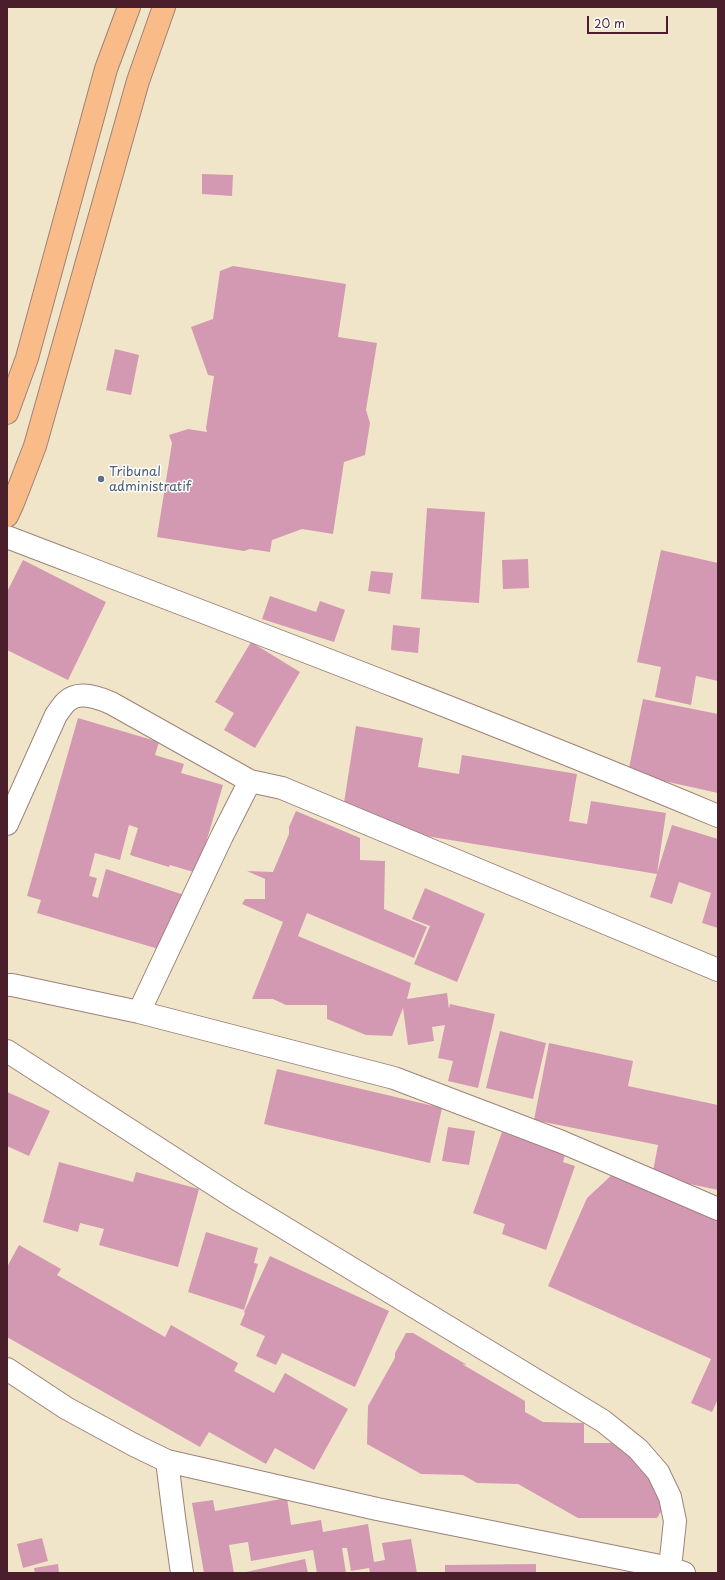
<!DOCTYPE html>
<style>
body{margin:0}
#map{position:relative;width:725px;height:1580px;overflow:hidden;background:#f0e5c9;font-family:"Playpen Sans",sans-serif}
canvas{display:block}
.frame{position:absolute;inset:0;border:8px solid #4a1f2b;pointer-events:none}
.scale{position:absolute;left:587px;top:16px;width:81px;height:18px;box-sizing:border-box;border:2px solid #4a1f2b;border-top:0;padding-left:5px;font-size:12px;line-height:14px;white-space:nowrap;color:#4a1f2b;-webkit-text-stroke:3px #fff;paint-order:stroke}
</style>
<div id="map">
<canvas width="725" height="1580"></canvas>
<div class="frame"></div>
<div class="scale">20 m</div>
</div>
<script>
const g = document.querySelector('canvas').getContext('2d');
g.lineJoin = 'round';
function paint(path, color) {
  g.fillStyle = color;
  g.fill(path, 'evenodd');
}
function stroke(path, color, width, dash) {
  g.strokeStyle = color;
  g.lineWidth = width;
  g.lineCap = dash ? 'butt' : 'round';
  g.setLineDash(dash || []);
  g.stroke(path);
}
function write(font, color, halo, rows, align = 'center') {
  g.font = font + ' "Playpen Sans",sans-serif';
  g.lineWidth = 3;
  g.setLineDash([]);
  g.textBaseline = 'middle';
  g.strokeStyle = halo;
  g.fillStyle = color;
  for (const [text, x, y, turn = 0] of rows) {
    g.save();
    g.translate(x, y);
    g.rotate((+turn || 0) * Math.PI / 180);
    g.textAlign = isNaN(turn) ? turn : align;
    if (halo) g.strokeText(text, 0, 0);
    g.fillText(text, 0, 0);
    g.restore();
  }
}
paint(new Path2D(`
 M202 174 233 175 232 196 202 194Z
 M233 266 346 284 338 337 377 343 366 410 370 423 365 455 344 462 333 534 302 529 272 540 270 552 250 549 244 551 157 537 172 443 169 435 188 429 207 432 206 428 214 376 208 375 191 327 213 319 220 271Z
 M115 349 139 355 131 395 106 390Z
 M427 508 485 512 479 603 421 599Z
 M661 550 718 563V681L696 676 691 705 655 697 661 667 637 662Z
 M528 559 529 588 503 589 502 560Z
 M23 560 106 602 68 680 7 650V592Z
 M371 571 393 573 390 594 368 591Z
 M270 596 316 612 320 601 345 610 334 642 262 619Z
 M393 625 420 628 418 653 391 650Z
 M251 642 300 672 255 748 224 730 234 713 215 702Z
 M643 699 718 714V793L628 773Z
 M78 718 159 742 155 755 184 764 181 773 223 785 197 873 170 865 169 867 130 855 138 828 129 825 120 860 95 853 89 876 97 878 92 896 98 898 106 869 187 896 162 950 37 913 41 900 27 896Z
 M356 726 423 738 418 767 459 774 462 755 577 774 569 821 587 824 591 801 666 813 657 873 672 825 718 839V928L702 923 711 893 679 882 672 904 650 897 657 874 341 822Z
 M296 811 360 838V860L385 861 384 909 427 927 414 958 307 913 298 936 411 983 407 999 447 993 449 1009 450 1004 495 1014 478 1088 448 1081 453 1061 438 1058 445 1025 432 1027 434 1041 408 1045 403 1008 392 1036 366 1035 327 1019V1005H286L273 999H252L283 922 242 904 245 899H265V879L247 871 273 872 289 834V827Z
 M425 888 485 914 457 982 414 964 430 926 412 919Z
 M500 1031 546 1043 533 1099 486 1088Z
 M549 1043 633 1061 628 1086 718 1105V1190L652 1176 658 1145 534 1120Z
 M277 1069 442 1108 430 1163 264 1124Z
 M7 1092 50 1111 29 1156 7 1146Z
 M448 1127 475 1131 469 1165 442 1161Z
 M502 1132 565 1155 563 1162 575 1166 546 1250 502 1234 505 1224 473 1213Z
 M59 1162 133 1182 136 1172 199 1189 178 1267 99 1245 104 1229 80 1223 78 1232 43 1222Z
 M616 1171 718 1217V1399L712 1412 691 1403 711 1359 548 1286 587 1198Z
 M206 1232 258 1248 254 1263 258 1264 244 1310 188 1292Z
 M19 1245 61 1269 57 1275 165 1337 171 1325 238 1363 234 1371 274 1393 285 1373 348 1409 314 1470 275 1448 266 1464 209 1432 200 1447 7 1337V1267Z
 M270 1256 389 1311 355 1387 282 1353 276 1365 256 1356 265 1336 240 1325 245 1313 244 1312Z
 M406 1333H413L467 1365 462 1364 525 1401V1412L543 1422 584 1423V1443H612L657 1469H670V1496L657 1518H578L518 1484 477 1483 463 1475 421 1474 367 1444 368 1406 395 1358V1353Z
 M287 1498 291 1525 321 1520 323 1532 368 1524 374 1562 385 1560 382 1543 411 1539 417 1573H370L369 1568 351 1571 347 1548H342L346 1573H317L313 1550 251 1561 248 1542 229 1545 234 1573H204L192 1503 213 1500 215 1511Z
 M42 1538 48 1561 23 1568 17 1544Z
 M305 1559 308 1573H246V1572Z
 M58 1564 59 1573H35L34 1568Z
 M536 1564V1573H445V1565Z`), '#d499b2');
const minor = new Path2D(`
 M7 537C245 628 483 718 718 816
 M7 824 56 715C59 711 62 706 66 702 78 690 98 697 111 703L250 781
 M7 985H12L139 1012 394 1078 562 1142 718 1209
 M139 1012 222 836 250 781 282 788 718 970
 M7 1051 232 1196 603 1421 638 1449 658 1472 670 1497 675 1521 670 1568
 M7 1369 66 1408 134 1445 167 1461 377 1509 670 1568 684 1573
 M167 1461 174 1517 182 1573`);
const major = new Path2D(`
 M7 413 27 358 106 69 129 7
 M7 516 13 503 35 446 138 81 164 7`);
stroke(minor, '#9d827a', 24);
stroke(major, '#9d827a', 24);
stroke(minor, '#fff', 22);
stroke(major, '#f9bc89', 22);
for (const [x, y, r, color] of [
 [101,479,4,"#5c6f8a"]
]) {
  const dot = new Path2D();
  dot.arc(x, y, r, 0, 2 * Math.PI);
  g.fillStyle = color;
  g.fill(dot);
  stroke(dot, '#fff', 1.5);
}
write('13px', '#4e5e75', '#fff', [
 ["Tribunal",109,472],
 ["administratif",109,487]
], 'left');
</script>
